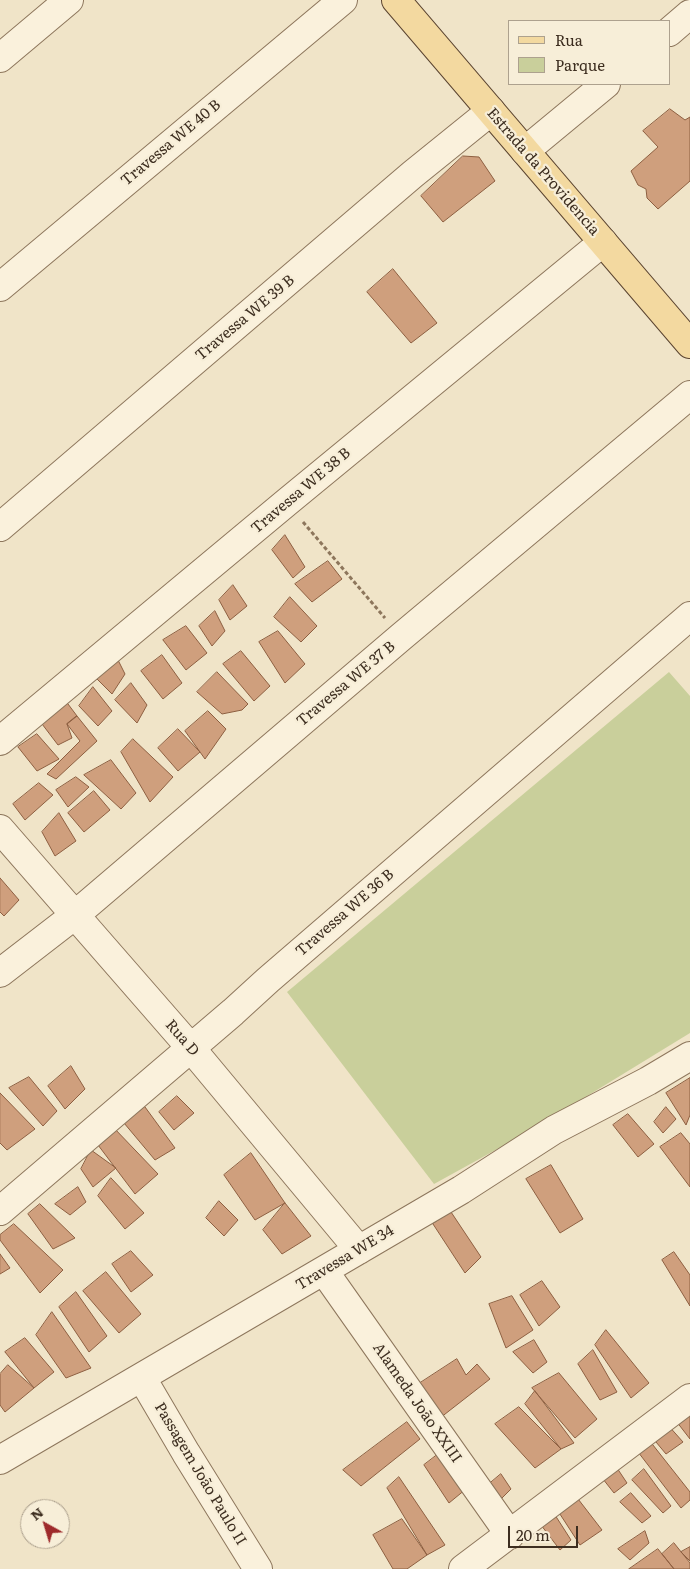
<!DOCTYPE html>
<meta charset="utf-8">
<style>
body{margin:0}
#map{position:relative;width:690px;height:1569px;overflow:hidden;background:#f0e4c8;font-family:Literata,serif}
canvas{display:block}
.legend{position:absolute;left:508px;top:20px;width:162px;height:65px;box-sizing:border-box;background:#f7eed8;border:1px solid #ada18e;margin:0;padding:6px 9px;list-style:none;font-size:15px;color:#3d2e20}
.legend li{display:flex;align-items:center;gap:10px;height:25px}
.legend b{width:25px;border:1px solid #ada18e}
.north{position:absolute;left:20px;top:1499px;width:50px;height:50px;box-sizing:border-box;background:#f7eed8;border:1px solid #ada18e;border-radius:50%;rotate:321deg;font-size:14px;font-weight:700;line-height:20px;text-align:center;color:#3d2e20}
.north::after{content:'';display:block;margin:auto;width:18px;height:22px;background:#9e2a2b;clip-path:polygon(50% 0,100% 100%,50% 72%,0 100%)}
.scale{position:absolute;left:508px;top:1526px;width:70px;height:22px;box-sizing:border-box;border:2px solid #3d2e20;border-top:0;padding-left:6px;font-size:15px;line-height:18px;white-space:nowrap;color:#3d2e20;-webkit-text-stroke:4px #f7eed8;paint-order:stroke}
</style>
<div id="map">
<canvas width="690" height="1569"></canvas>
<ul class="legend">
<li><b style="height:6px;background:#f3d9a0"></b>Rua</li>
<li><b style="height:14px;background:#c9cf9b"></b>Parque</li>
</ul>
<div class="north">N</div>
<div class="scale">20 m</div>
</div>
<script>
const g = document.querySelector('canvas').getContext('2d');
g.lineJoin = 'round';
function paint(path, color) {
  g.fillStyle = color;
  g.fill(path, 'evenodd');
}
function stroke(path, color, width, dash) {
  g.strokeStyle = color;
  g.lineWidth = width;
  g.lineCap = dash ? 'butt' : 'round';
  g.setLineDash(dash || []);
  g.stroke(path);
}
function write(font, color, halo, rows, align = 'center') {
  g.font = font + ' Literata,serif';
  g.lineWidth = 4.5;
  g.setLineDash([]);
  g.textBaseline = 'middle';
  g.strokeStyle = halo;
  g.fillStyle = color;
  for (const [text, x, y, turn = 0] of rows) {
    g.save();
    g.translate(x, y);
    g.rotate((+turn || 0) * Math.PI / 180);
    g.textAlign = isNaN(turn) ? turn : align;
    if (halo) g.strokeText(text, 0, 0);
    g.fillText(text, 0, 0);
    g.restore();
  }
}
paint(new Path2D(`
 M669 672 690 696V1033L530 1131 434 1184 287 992Z`), '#c9cf9b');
const building = new Path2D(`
 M670 109 685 120 690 117V181L658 209 647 198 646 189 638 185 631 171 658 147 643 131Z
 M463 156 479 157 495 181 443 222 421 196Z
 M393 269 437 323 411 343 367 292Z
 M285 535 305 567 293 578 272 550Z
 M328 561 342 579 312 602 295 584Z
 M233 585 247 606 230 620 219 600Z
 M290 597 317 626 301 642 274 617Z
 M215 611 225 631 212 646 199 626Z
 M186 626 207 653 186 670 163 640Z
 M278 631 305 664 285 683 259 642Z
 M241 651 270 686 254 701 223 664Z
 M162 655 182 683 163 699 141 671Z
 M118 660 125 674 112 694 95 677Z
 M217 672 248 704 242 710 222 714 197 692Z
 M131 683 147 705 137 723 115 700Z
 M93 687 112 711 98 726 79 706Z
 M65 700 77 716 67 724 72 738 58 745 39 720Z
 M208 711 226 729 205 759 185 731Z
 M77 716 97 741 56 779 47 774 80 741 67 724Z
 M178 729 200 752 178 771 158 748Z
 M37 734 59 759 37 771 18 747Z
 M133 739 173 777 150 802 121 752Z
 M111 760 136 793 121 809 84 775Z
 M76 777 89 787 68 807 56 790Z
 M39 783 53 795 25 820 13 804Z
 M94 791 110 810 84 832 68 813Z
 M59 813 76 841 55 856 42 832Z
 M0 878 19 900 4 916 0 912Z
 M71 1066 85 1089 65 1109 48 1086Z
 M29 1077 57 1111 43 1126 9 1088Z
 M690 1078V1115L686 1125 666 1093Z
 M0 1093 35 1129 7 1150 0 1143Z
 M177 1096 194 1113 174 1130 159 1112Z
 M145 1107 175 1148 155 1160 124 1123Z
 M666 1107 676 1119 663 1133 654 1122Z
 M628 1114 654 1144 638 1157 613 1125Z
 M113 1127 158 1174 135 1194 95 1141Z
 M681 1133 690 1144V1187L660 1147Z
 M91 1150 116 1168 93 1187 81 1169Z
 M251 1153 285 1203 255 1220 224 1175Z
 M551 1165 583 1219 560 1233 526 1179Z
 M111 1178 144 1213 125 1229 98 1196Z
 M78 1187 86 1202 70 1215 55 1204Z
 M219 1201 238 1220 224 1236 206 1218Z
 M285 1203 311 1236 282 1254 263 1230Z
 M40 1204 75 1238 53 1249 28 1214Z
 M451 1212 481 1257 465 1273 433 1224Z
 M14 1224 63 1270 40 1293 0 1240V1235Z
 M131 1251 153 1275 131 1292 112 1264Z
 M674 1252 690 1275V1306L662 1260Z
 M0 1254 10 1268 0 1274Z
 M106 1272 141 1314 119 1333 83 1291Z
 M542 1281 560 1307 539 1326 520 1295Z
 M76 1292 107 1336 89 1352 59 1307Z
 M512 1296 533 1330 506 1348 489 1304Z
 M52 1312 91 1368 66 1378 36 1335Z
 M606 1330 649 1383 631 1398 595 1345Z
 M25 1338 54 1372 34 1388 5 1352Z
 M534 1340 547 1362 533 1373 513 1352Z
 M593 1350 617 1392 600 1400 578 1364Z
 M457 1359 466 1375 477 1364 490 1379 440 1418 414 1387Z
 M8 1365 34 1388 5 1412 0 1405V1374Z
 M559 1373 597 1419 575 1438 532 1388Z
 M535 1391 574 1443 561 1449 525 1404Z
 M519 1407 561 1449 535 1468 495 1424Z
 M681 1409 690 1417V1439L673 1417Z
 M407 1422 420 1439 361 1486 343 1470Z
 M667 1424 683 1442 666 1454 651 1436Z
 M649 1440 690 1492V1500L681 1508 635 1448Z
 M441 1452 466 1489 449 1503 424 1465Z
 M615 1465 627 1483 614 1493 599 1474Z
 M644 1469 671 1506 663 1513 632 1480Z
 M501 1474 511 1489 496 1504 482 1490Z
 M399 1477 445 1545 427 1555 387 1488Z
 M631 1493 651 1516 642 1523 620 1502Z
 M575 1495 602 1530 580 1545 556 1508Z
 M555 1515 571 1540 560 1550 541 1525Z
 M402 1519 427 1555 407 1569H393L373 1535Z
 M645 1531 649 1543 630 1560 618 1549Z
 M674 1543 690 1563V1569H674L662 1554Z
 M690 1547V1561L681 1552Z
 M658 1549 674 1569H629Z`);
paint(building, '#cf9f7d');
stroke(building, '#8d5f41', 1);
const minor = new Path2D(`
 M669 32 690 14
 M0 58 69 0
 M525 151 606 84
 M0 287 343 0
 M0 527 413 174 491 111
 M0 741 287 502 603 242
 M0 829 190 1047 359 1250
 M0 973 75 915 401 637 690 395
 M0 1211 233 1012 268 980 690 616
 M324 1271 510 1535
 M142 1378 186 1453 258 1569
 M0 1460 461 1190 554 1130 648 1081 690 1056
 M463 1569 690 1398`);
const major = new Path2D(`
 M396 0 690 344`);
stroke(minor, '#8d765c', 30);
stroke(major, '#5b4430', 30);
stroke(new Path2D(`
 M303 522 385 618`), '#8d765c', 3, [4, 2.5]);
stroke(minor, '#faf1dc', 28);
stroke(major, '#f3d9a0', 28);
write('15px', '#3d2e20', '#f7eed8', [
 ["Travessa WE 40 B",171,143,-40],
 ["Estrada da Providencia",543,172,49],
 ["Travessa WE 39 B",245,318,-40],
 ["Travessa WE 38 B",301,491,-40],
 ["Travessa WE 37 B",346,684,-40],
 ["Travessa WE 36 B",345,913,-41],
 ["Rua D",182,1038,49],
 ["Travessa WE 34",345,1258,-31],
 ["Alameda João XXIII",417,1403,55],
 ["Passagem João Paulo II",200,1474,59]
]);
</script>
